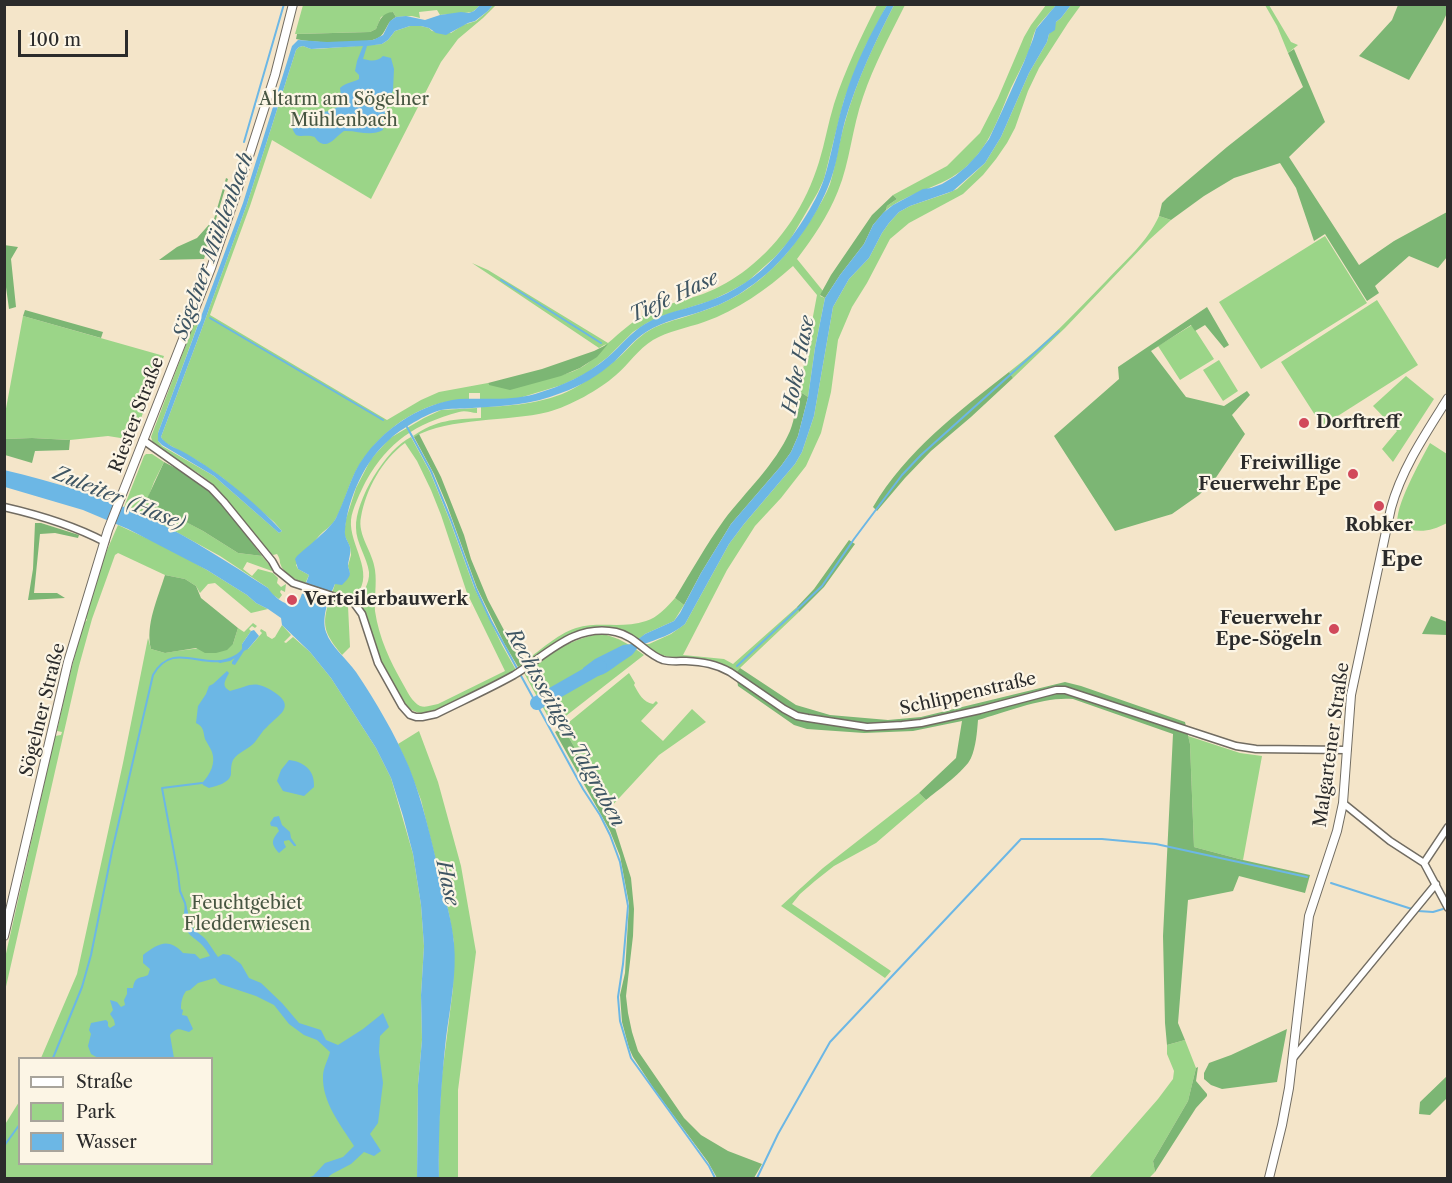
<!DOCTYPE html>
<meta charset="utf-8">
<style>
body{margin:0}
#map{position:relative;width:1452px;height:1183px;overflow:hidden;background:#f4e5c9;font-family:"Libre Caslon Text",serif}
canvas{display:block}
.frame{position:absolute;inset:0;border:6px solid #2b2b2b;pointer-events:none}
.legend{position:absolute;left:18px;top:1057px;width:195px;height:108px;box-sizing:border-box;background:#fcf5e5;border:2px solid #a8a49b;margin:0;padding:8px 10px;list-style:none;font-size:18px;color:#2b2b2b}
.legend li{display:flex;align-items:center;gap:12px;height:30px}
.legend b{width:30px;border:2px solid #a8a49b}
.scale{position:absolute;left:18px;top:30px;width:110px;height:27px;box-sizing:border-box;border:3px solid #2b2b2b;border-top:0;padding-left:8px;font-size:18px;line-height:21px;white-space:nowrap;color:#2b2b2b;-webkit-text-stroke:4px #fcf5e5;paint-order:stroke}
</style>
<div id="map">
<canvas width="1452" height="1183"></canvas>
<div class="frame"></div>
<ul class="legend">
<li><b style="height:8px;background:#fff"></b>Straße</li>
<li><b style="height:16px;background:#9bd588"></b>Park</li>
<li><b style="height:16px;background:#6cb7e5"></b>Wasser</li>
</ul>
<div class="scale">100 m</div>
</div>
<script>
const g = document.querySelector('canvas').getContext('2d');
g.lineJoin = 'round';
function paint(path, color) {
  g.fillStyle = color;
  g.fill(path, 'evenodd');
}
function stroke(path, color, width, dash) {
  g.strokeStyle = color;
  g.lineWidth = width;
  g.lineCap = dash ? 'butt' : 'round';
  g.setLineDash(dash || []);
  g.stroke(path);
}
function write(font, color, halo, rows, align = 'center') {
  g.font = font + ' "Libre Caslon Text",serif';
  g.lineWidth = 4.5;
  g.setLineDash([]);
  g.textBaseline = 'middle';
  g.strokeStyle = halo;
  g.fillStyle = color;
  for (const [text, x, y, turn = 0] of rows) {
    g.save();
    g.translate(x, y);
    g.rotate((+turn || 0) * Math.PI / 180);
    g.textAlign = isNaN(turn) ? turn : align;
    if (halo) g.strokeText(text, 0, 0);
    g.fillText(text, 0, 0);
    g.restore();
  }
}
paint(new Path2D(`
 M303 5H480C478 7 476 10 472 12 469 13 446 14 440 15L437 10 419 12 420 18 412 16 396 17 393 12 381 17 376 29 370 32 295 34Z
 M493 5H496L483 18 458 39 441 62 371 199 272 140 250 206 210 315 387 420 421 400 439 392 488 383 489 385C515 382 560 380 582 367 592 361 599 353 606 344L599 348 472 263 488 270 608 343C620 333 633 320 648 313 665 304 685 300 703 294 719 288 734 279 747 269 782 242 806 204 819 162 825 143 828 123 834 104 845 70 861 37 877 5H887L865 47 844 100 824 179 818 192 790 240 775 257 747 282 729 292 710 301 662 316 647 323 633 332 608 357 587 373 562 385 516 399H480V393H469V400C423 398 380 430 357 469 348 485 344 505 335 520 331 527 324 530 319 536 311 545 304 556 296 565L298 569 309 575 305 584C297 580 283 574 280 563 280 560 279 557 277 554L273 555 268 552C245 526 228 493 198 473 185 464 154 454 151 437L196 318 200 319 158 433V441L162 446 214 476 278 532 279 533 282 531 274 522 224 479 198 461 164 442 161 437 201 331 247 204 296 50 299 47 303 46 311 49H317L382 44 388 40 395 31 410 26H421L429 28 432 31 451 33 463 25 476 21 488 11Z
 M894 5H905C890 35 874 65 863 97 852 128 850 162 838 191 828 216 813 238 797 259L823 291 820 296 825 298 815 348 808 397 799 391 817 295 793 266C766 290 738 310 704 322 687 328 668 331 653 340 638 349 629 364 616 375 599 390 570 406 548 412 507 422 450 417 414 437L413 436C436 420 454 419 481 418V407C514 406 550 403 578 386 590 379 601 371 612 363 626 353 635 338 650 330 662 323 675 320 688 316 710 309 731 301 750 287 777 268 796 244 813 216 819 206 826 195 830 184 836 164 839 142 845 122 856 81 875 42 894 5Z
 M1046 5H1056C1051 12 1040 22 1036 29 1033 35 1031 44 1029 51 1023 64 1017 76 1011 88 999 116 990 146 966 167 942 188 911 191 886 210L887 206 897 199 893 195 947 166 980 133 998 98 1024 37 1031 25Z
 M1071 5H1081L1068 23 1039 68 1028 91 1015 128 1007 143 996 159 983 175 963 194 909 223 890 239 867 283 852 307 838 340 831 392 821 433 806 466 781 498 755 526 727 570 683 655 724 659 733 664 797 607 799 612 740 668 736 673C728 668 720 663 711 660 686 655 664 664 644 644H649L671 634 685 624 729 544 744 524 795 464 802 452 814 416 833 307 849 279 869 258 882 233 889 223 899 212 910 206 948 193 957 189 985 163 1001 137 1029 73 1047 42 1049 34 1056 22 1061 18Z
 M1265 5H1269L1291 42 1298 45 1288 53 1277 26Z
 M1159 216 1171 220 1149 240 1065 328 1013 378 1009 372C1045 345 1076 312 1107 280 1126 260 1148 241 1159 216Z
 M1325 236 1367 303 1261 369 1219 302Z
 M1377 300 1418 365 1322 426 1281 362Z
 M23 316 164 356 133 440 108 436 70 440 32 438 5 439V414Z
 M1192 325 1214 359 1180 380 1158 346Z
 M1219 360 1238 391 1223 401 1203 370Z
 M1406 376 1434 399 1393 462 1382 449 1397 431 1373 406Z
 M477 408V413C471 413 466 410 459 412 415 424 389 441 366 481 361 491 352 509 351 520 349 545 375 572 357 594 347 598 341 596 332 593L335 584 350 574 348 566 351 555 350 547 344 534 346 519 356 488 371 459 390 438 424 418 441 410Z
 M411 437 430 472 450 521 474 587 502 645 516 670 436 711C423 715 413 714 404 703 395 689 385 675 378 660 373 649 371 636 368 625 366 618 362 610 361 603 361 592 370 585 369 572 367 557 356 543 356 528 355 500 386 449 411 437ZM405 443 417 461 431 490 441 515 467 593 505 671 438 704C432 705 426 708 420 706 412 702 407 691 403 684 390 661 379 638 375 611 374 598 377 584 375 570 373 552 357 535 361 517 366 489 382 460 405 443Z
 M1430 443 1447 454V523C1430 532 1416 534 1398 525 1393 509 1421 460 1430 443Z
 M146 454H152L164 462 154 482 147 501 203 531 238 553 262 556 273 569 272 571 247 562 243 569 252 576 258 569 273 573 278 578 277 583 281 587 286 584 285 592 281 590 280 592 282 595 279 599 270 593 268 588 220 556 169 528 124 507 144 456Z
 M118 525 170 549 207 570 247 595 256 603 268 609 251 613 215 583 208 584 200 593 196 586 185 579 165 575 118 553 115 555 92 619 79 666 5 991V958L55 736 61 735 62 732 57 731 67 686 83 624 87 620 85 617 101 564Z
 M330 598 348 606 350 647 342 655C324 633 321 625 330 598Z
 M675 598 684 605 674 621 645 634 638 640C628 632 619 629 607 628 570 626 548 650 518 668V667C533 656 558 633 576 628 599 621 623 629 646 621 657 618 667 607 675 598Z
 M253 623 257 626 255 628 252 626 249 629 251 631 242 644 248 649 262 633 260 631 261 629 266 632 267 636 272 639 275 637 282 625 291 635 284 642 286 643 293 637 310 652 331 678 376 748 391 778 413 854 421 905 424 946 421 995 422 1040 418 1085 417 1178H5L4 1126 19 1102 20 1164H212V1058H41L77 974 123 763 148 638 151 649 165 653 177 651 233 644 238 628 244 632Z
 M601 634C619 637 630 645 644 655L553 726 524 673C551 654 568 639 601 634Z
 M629 673 635 683 634 685C639 694 643 702 653 704L656 701 658 703 641 721 663 741 692 709 706 722 659 755 609 809 563 727Z
 M419 731 438 782 461 866 476 952 458 1090V1178H439L438 1138 442 1075 453 988 454 943 449 914 421 800 408 766 398 744Z
 M1188 736 1240 753 1262 756 1243 860 1194 847 1190 744Z
 M919 793 926 800 876 843 834 866 815 881 800 894 792 904 891 971 885 978 781 906 823 868Z
 M1185 1040 1196 1068 1188 1101 1153 1161 1155 1172 1149 1178H1089L1158 1099 1173 1079 1174 1071 1167 1054V1045Z`), '#9bd588');
paint(new Path2D(`
 M1398 5H1447V13L1442 24 1409 80 1359 56 1392 20Z
 M393 12 396 17C385 23 387 33 378 38 364 45 312 43 296 39L297 34 370 32 376 29C380 19 382 13 393 12Z
 M1294 49 1325 122 1289 157 1359 265 1394 241 1447 212V257L1438 268 1409 256 1375 286 1379 293 1367 301 1325 234 1314 241 1296 188 1280 163 1234 178 1204 196 1171 220 1159 216 1162 203 1167 198 1227 147 1303 87 1288 53Z
 M226 178 228 179 204 259 159 260 177 247 197 238 214 219Z
 M893 195 897 199 887 206 886 210 873 225 864 244 840 275 825 298 820 295 831 275 872 215Z
 M4 245 18 247 11 259 16 307 9 309 5 280Z
 M1207 307 1229 345 1224 348 1205 325 1195 331 1191 325 1151 351 1186 397 1224 406 1247 391 1250 395 1232 415 1245 434 1215 479 1199 495 1172 514 1115 531 1054 436 1119 379 1118 367Z
 M25 310 103 332 101 338 23 316Z
 M608 344 597 357 580 368 561 376 510 390 489 385 488 383 542 369 594 351Z
 M1009 372 1013 378 971 417 931 451 905 478 877 511 873 507C906 451 958 412 1009 372Z
 M799 391 808 397 798 436 791 452 781 466 731 524 701 573 684 605 675 598C691 572 706 545 724 520 746 491 775 465 790 431 795 419 796 404 799 391Z
 M419 434 441 477 464 535 471 559 488 600 522 664 518 667 504 643 477 588 447 505 434 474 414 437Z
 M32 438 70 440 69 450 35 451 32 463 5 455V439Z
 M164 462C179 470 195 478 208 490 229 508 245 534 262 556L238 553 203 531 146 501Z
 M35 523H41L79 535 78 538 55 533 40 534 34 593H57L65 598 28 600 33 569Z
 M849 540 855 544 824 587 799 612 797 607 814 589Z
 M165 575 185 579 196 586 201 598 238 628 233 644 227 650 216 653H205L196 648 165 653 151 649C145 625 158 598 165 575Z
 M1431 616 1447 622V635L1422 634Z
 M740 668 796 705 830 715 888 720 921 717 1065 682 1081 686 1185 722 1190 744 1194 847 1243 860 1310 875 1305 893 1239 876 1233 891 1188 900 1178 1023 1185 1040 1167 1045 1165 1023 1163 936 1173 734 1073 699C1046 696 1005 712 978 720 977 732 976 747 971 758 966 770 937 791 926 800L919 793 956 758 962 721 913 731 864 733 807 729 794 725 738 686 736 673Z
 M563 727 609 809 631 878 634 909 633 936 626 996 628 1013 632 1032 638 1051 684 1118 701 1135 728 1151 762 1164 754 1178H717L708 1162 654 1089 633 1057 629 1048 622 1022 620 995 625 973 629 904 620 856 610 831 555 732Z
 M1287 1029 1277 1082 1222 1089 1211 1085 1204 1079V1073L1209 1063 1231 1055Z
 M1198 1067 1196 1081 1207 1094V1096L1196 1108 1155 1172 1153 1161 1188 1101 1196 1068Z
 M1447 1076V1098L1430 1115 1419 1114 1420 1102Z`), '#7cb674');
paint(new Path2D(`
 M480 5H493L488 11 475 21 468 23 446 35 436 33 429 28 421 26H410L395 31 388 40 382 44 367 46 363 59C371 61 377 62 383 56L391 58 394 69 393 90 383 119V130C370 137 357 130 344 131 336 136 329 149 319 142 314 138 317 137 311 136 305 135 301 137 296 135 280 110 315 114 329 111 334 109 338 107 342 104L340 88C348 81 353 83 359 79V75L355 71 357 61 363 46 311 49 303 46 299 47 296 50 247 204 201 331 161 437C165 445 179 449 187 454 220 473 257 504 282 531L279 533 214 476 162 445 158 441V433L243 203 292 46 298 40 327 42 373 40 383 35 390 21 396 17 406 16 425 20 440 15 461 12 469 13 474 11Z
 M887 5H894C875 42 857 80 845 121 839 143 837 166 828 187 813 224 782 266 748 288 736 297 722 304 708 309 690 316 670 319 653 328 637 336 627 349 615 361 599 375 581 386 561 393 531 405 504 406 472 408 462 409 450 408 441 410 428 413 399 430 390 439 365 460 348 498 345 530 344 537 348 541 350 547 351 554 349 558 348 565 348 568 350 571 350 574 349 578 345 582 342 585L335 584C329 598 321 617 326 632 331 647 347 659 356 672 376 702 395 734 409 767 423 802 431 839 440 876 445 898 452 921 454 943 457 974 450 1007 446 1038 441 1085 438 1131 439 1178H417L418 1085 422 1040 421 995 424 946 421 905 413 854 403 816 391 778 376 748 331 678 310 652 282 625 281 618 268 609 256 603 247 595 207 570 128 529 83 510 5 487 4 470C54 482 103 496 149 518 191 538 229 563 268 588 273 596 285 606 295 605L300 599 309 575 298 569 295 559 297 556C307 547 330 529 336 518 343 504 348 487 355 472 366 450 386 430 408 417 423 408 441 401 459 399 485 398 510 401 535 394 562 386 587 375 608 357 621 346 630 333 645 324 664 312 688 309 709 301 734 292 758 276 776 256 793 238 816 203 824 179 832 153 836 126 844 100 854 67 870 34 887 5Z
 M1056 5H1071L1061 18 1056 22 1055 30 1049 34 1047 42 1029 73 1001 137 985 163 953 191 910 206 899 212 889 223 882 233 869 258 849 279 833 307 814 416 802 452 795 464 744 524 729 544 685 624C672 635 657 639 642 645 637 647 636 651 632 655 628 658 624 660 620 663 609 671 600 679 586 676L583 670V668L595 659 623 645 632 644 645 634 674 621 680 613 701 573 731 524 781 466 791 452 798 436 808 397 815 348 825 298 840 275 864 244 873 225 883 213 893 205 923 189 931 188 942 184 955 176 967 166 978 154 989 139 1002 111 1024 62 1033 39 1036 29Z
 M254 630 259 636 248 649 244 651 235 665 232 664V662L235 658 230 661 220 663 216 661C226 659 236 657 242 649V644L251 631Z
 M227 671 229 673C225 681 221 686 230 691 250 686 254 679 274 692 297 707 278 715 267 727 262 731 259 737 255 742 249 749 238 752 233 760 231 764 231 769 231 774 230 783 216 786 209 788L203 785 202 783C210 775 216 763 212 752 210 747 207 743 205 739 203 731 204 727 196 723L198 706 206 694 209 686 213 684Z
 M289 760C305 762 315 771 314 787L304 796 283 791 277 781 281 770Z
 M279 816 282 825 290 832 291 838 296 845V846H294L289 840 284 841V843L286 847 279 853C270 843 272 840 279 831L277 827 271 826 270 823 274 817Z
 M185 905C190 912 187 917 190 924 194 932 202 934 207 941 211 946 214 952 218 957L223 954 229 955 241 964 249 978 261 983 282 1003 299 1023 321 1030 326 1040 338 1045 363 1029 383 1013 389 1027 380 1036 379 1052 383 1083 378 1123 370 1134 381 1151 374 1156 364 1152 351 1164 332 1174 327 1178H307L313 1176 325 1163 343 1157 354 1146C340 1124 322 1102 323 1076 323 1068 328 1060 330 1052L317 1040 304 1035 289 1024 274 1005 256 996 220 984 215 978 198 983 190 990 186 991C182 997 181 1002 181 1009L183 1010 182 1015 187 1016 193 1029 189 1032C180 1030 178 1026 170 1035L174 1058H98L91 1054 88 1046 91 1034 89 1030 91 1023 106 1020 108 1022V1026L110 1028 115 1025 114 1020 110 1014 113 1010 110 1000 117 1002 121 1007 125 1005 124 1000 127 994V988H133C135 976 139 979 148 975L150 969 143 963V955C158 944 168 937 183 953L195 954 200 959 210 956C198 932 179 942 185 905Z`), '#6cb7e5');
stroke(new Path2D(`
 M244 142 284 4
 M501 280 601 343
 M210 318 383 420
 M407 427 431 471 451 520 476 589 491 621 583 789 600 815 610 835 620 862 628 906 623 964 618 997 620 1021 631 1058 709 1166 715 1178
 M737 666 822 586 854 539 902 475 921 455 1059 331
 M1331 883 1418 911 1433 912 1443 909
 M186 908 185 903 180 891 178 874 162 788 202 783
 M53 1058 82 987 91 955 112 851 153 675C170 644 195 664 221 661
 M4 1146 20 1124
 M757 1178 778 1134 830 1042 1021 839H1102L1156 844 1307 877`), '#6cb7e5', 2);
stroke(new Path2D(`
 M537 703 600 667`), '#6cb7e5', 14);
const minor = new Path2D(`
 M143 440 211 488 224 502 272 561 277 570 293 583 354 603 362 614 378 663 402 706 410 715 416 717H422L436 714C462 701 489 689 514 675 547 655 574 623 616 632 635 636 646 654 663 660 671 662 679 661 686 661 703 662 716 664 730 672L784 709 797 716 808 718 867 727 902 725 921 723 980 710 1056 690H1065L1236 746 1256 749 1347 750
 M4 507C39 515 73 525 105 542
 M1343 803 1390 841 1424 863 1448 908
 M1424 863 1448 827
 M1294 1057 1436 884`);
const tertiary = new Path2D(`
 M4 936 68 662 108 530 211 268 250 153 275 75 293 4
 M1269 1178 1282 1125 1289 1088 1309 916 1337 831 1343 803 1351 695 1391 508C1402 468 1426 433 1448 398`);
stroke(minor, '#716c62', 9);
stroke(tertiary, '#716c62', 10);
stroke(minor, '#fff', 6);
stroke(tertiary, '#fff', 8);
for (const [x, y, r, color] of [
 [1304,423,6,"#d1495b"],
 [1353,474,6,"#d1495b"],
 [1379,506,6,"#d1495b"],
 [292,600,6,"#d1495b"],
 [1334,629,6,"#d1495b"]
]) {
  const dot = new Path2D();
  dot.arc(x, y, r, 0, 2 * Math.PI);
  g.fillStyle = color;
  g.fill(dot);
  stroke(dot, '#fcf5e5', 2);
}
write('18px', '#475642', '#fcf5e5', [
 ["Altarm am Sögelner",344,100],
 ["Mühlenbach",344,121],
 ["Feuchtgebiet",247,904],
 ["Fledderwiesen",247,925]
]);
write('18px', '#2b2b2b', '#fcf5e5', [
 ["Riester Straße",137,415,-69],
 ["Schlippenstraße",968,694,-13],
 ["Sögelner Straße",43,710,-76],
 ["Malgartener Straße",1332,745,-82]
]);
write('bold 18px', '#2b2b2b', '#fcf5e5', [
 ["Dorftreff",1316,423],
 ["Freiwillige",1341,464,"right"],
 ["Feuerwehr Epe",1341,485,"right"],
 ["Robker",1379,526,"center"],
 ["Verteilerbauwerk",304,600],
 ["Feuerwehr",1322,619,"right"],
 ["Epe-Sögeln",1322,640,"right"]
], 'left');
write('italic 20px', '#3e5563', '#fcf5e5', [
 ["Sögelner Mühlenbach",214,246,-70],
 ["Tiefe Hase",674,297,-25],
 ["Hohe Hase",799,365,-79],
 ["Zuleiter (Hase)",119,499,22],
 ["Rechtsseitiger Talgraben",565,728,61],
 ["Hase",447,883,78]
]);
write('bold 21px', '#2b2b2b', '#fcf5e5', [
 ["Epe",1402,560]
]);
</script>
